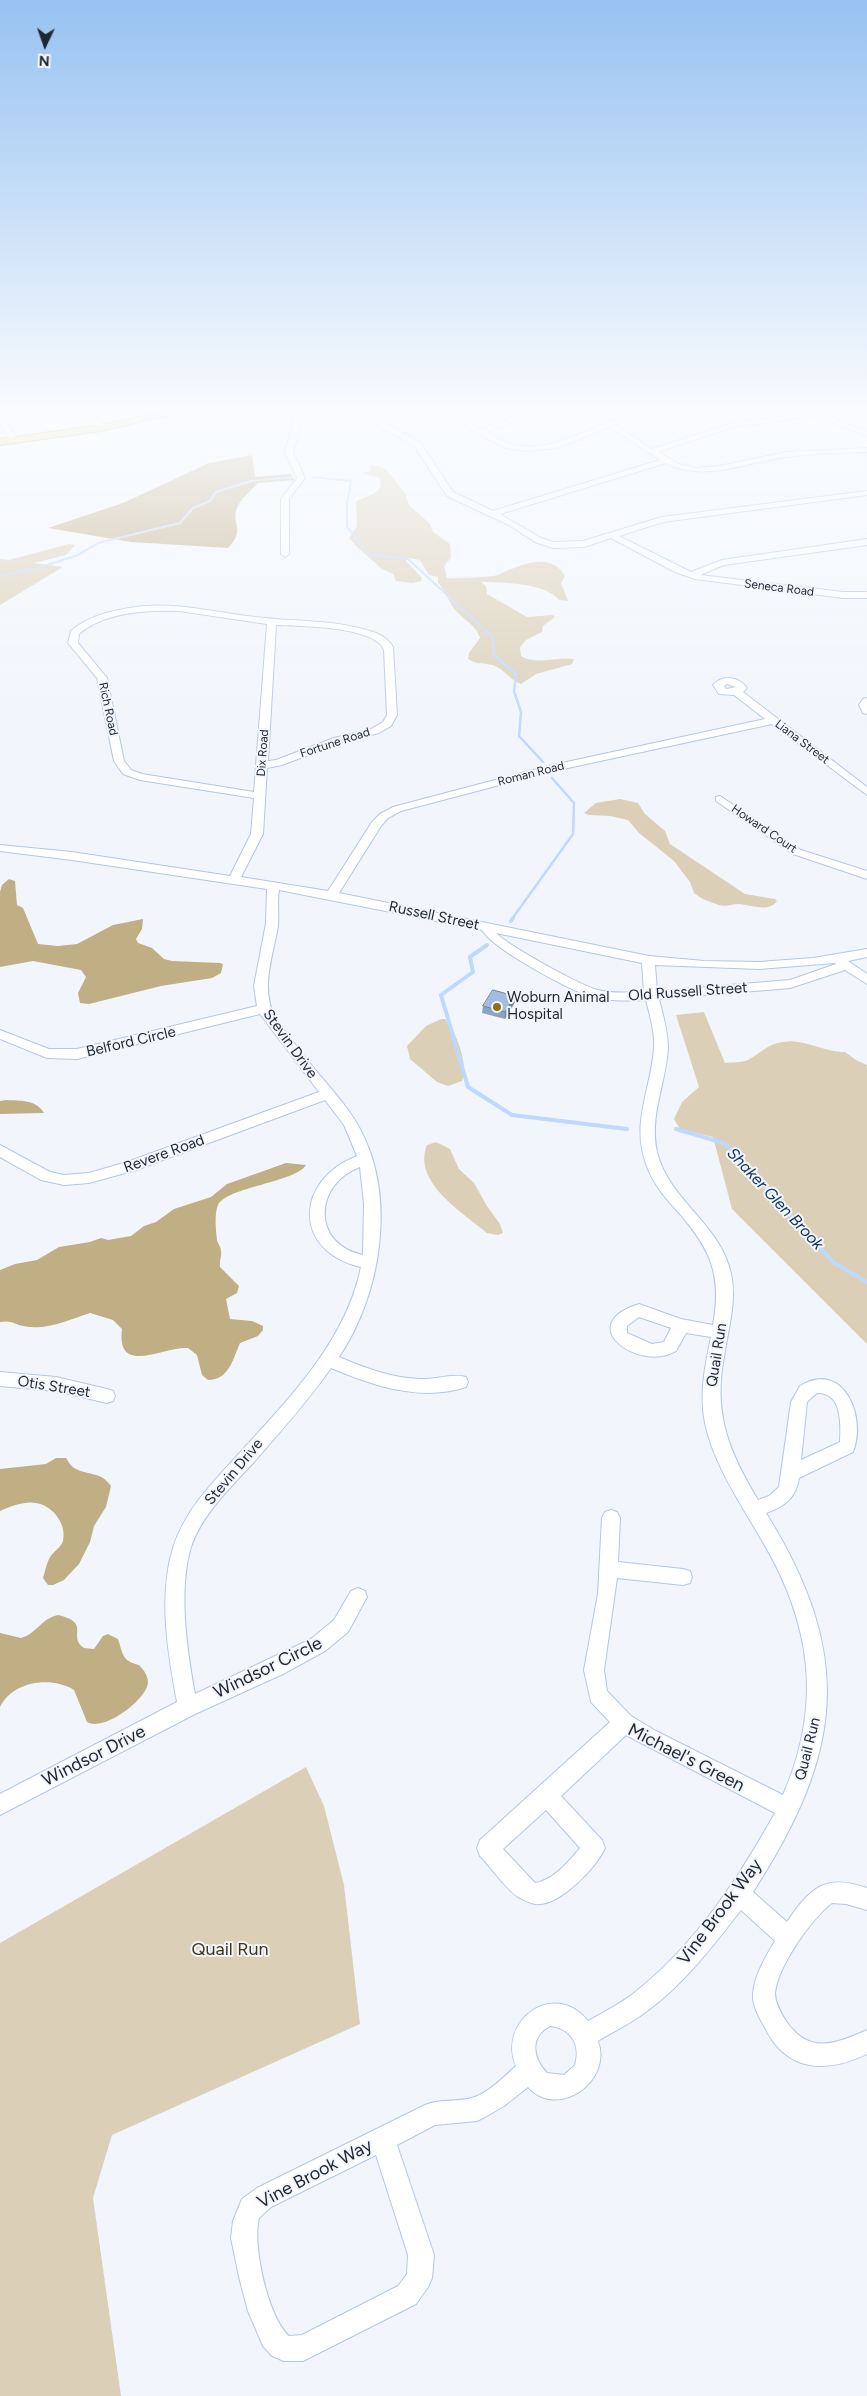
<!DOCTYPE html>
<style>
body{margin:0}
#map{position:relative;width:867px;height:2396px;overflow:hidden;background:#f2f6fc;font-family:Figtree,sans-serif}
canvas{display:block}
.north{position:absolute;left:20px;top:20px;width:50px;height:50px;-webkit-text-stroke:4px #f2f6fc;paint-order:stroke;rotate:183deg;font-size:14px;font-weight:700;line-height:20px;text-align:center;color:#1e2631}
.north::after{content:'';display:block;margin:auto;width:18px;height:22px;background:#1e2631;clip-path:polygon(50% 0,100% 100%,50% 72%,0 100%)}
</style>
<div id="map">
<canvas width="867" height="2396"></canvas>
<div class="north">N</div>
</div>
<script>
const g = document.querySelector('canvas').getContext('2d');
g.lineJoin = 'round';
function paint(path, color) {
  g.fillStyle = color;
  g.fill(path, 'evenodd');
}
function stroke(path, color, width, dash) {
  g.strokeStyle = color;
  g.lineWidth = width;
  g.lineCap = dash ? 'butt' : 'round';
  g.setLineDash(dash || []);
  g.stroke(path);
}
function write(font, color, halo, rows, align = 'center') {
  g.font = font + ' Figtree,sans-serif';
  g.lineWidth = 4;
  g.setLineDash([]);
  g.textBaseline = 'middle';
  g.strokeStyle = halo;
  g.fillStyle = color;
  for (const [text, x, y, turn = 0] of rows) {
    g.save();
    g.translate(x, y);
    g.rotate((+turn || 0) * Math.PI / 180);
    g.textAlign = isNaN(turn) ? turn : align;
    if (halo) g.strokeText(text, 0, 0);
    g.fillText(text, 0, 0);
    g.restore();
  }
}
paint(new Path2D(`
 M372 465 384 468 391 475 406 495 409 505 430 524 433 532 450 544 451 558 444 566 447 578C454 579 493 577 498 575 518 566 550 550 565 576L561 583 568 601 559 600C546 583 501 582 481 582L486 586 487 594 527 617 553 615 555 617 543 626 542 632 526 640 520 647 521 656C536 666 556 656 574 659L572 664 536 674 521 684C511 681 505 670 495 666 485 662 479 666 468 659L469 653 480 638C476 626 467 622 459 614 449 605 447 592 438 583V577L429 575 420 560 408 558 406 561 422 578 421 581 412 583 396 581 393 574 382 569 356 546 349 538 357 526 356 502C364 495 387 495 379 478L362 473 370 471Z
 M69 544 75 545 66 555 34 563 63 567 0 605V559L9 560Z
 M620 799 638 803 645 814 665 831 670 844 745 894 775 899 777 901C768 913 752 905 739 904 733 904 726 907 719 905 710 902 701 899 694 893L690 882 674 861 639 833 628 820 610 816 589 815 584 813 596 803Z
 M704 1012 725 1063C731 1062 742 1063 748 1060 761 1053 767 1044 783 1042 805 1038 824 1053 845 1052L856 1060 867 1065V1344L732 1209 713 1137 680 1129 674 1119 682 1102 699 1087 676 1015Z
 M441 1019H445C456 1032 469 1064 462 1081L448 1086 437 1082 410 1059 407 1046 426 1026Z
 M436 1142 450 1149 459 1169 474 1183 487 1206 500 1224 503 1233 498 1235 487 1233C462 1212 412 1182 427 1145Z
 M306 1767 324 1806 344 1885 360 2024 112 2135 93 2198 121 2396H0V1943Z`), '#dbd0b7');
paint(new Path2D(`
 M252 455 255 477 291 474 295 480 258 483C252 490 240 499 237 508 231 526 246 529 228 548L131 542 48 528 123 503 209 463Z
 M9 879 15 881 17 905 23 908 38 944 58 946 77 944 113 925 143 919 142 929 136 939 138 943 152 948 164 959 172 961 220 963 223 964 221 973 212 978 161 986 89 1004 80 1003 78 993 86 977 81 970 33 961 0 967V892L2 885Z
 M6 1100C20 1101 36 1099 44 1113L0 1114V1101Z
 M286 1163 306 1165C296 1182 227 1187 218 1205 214 1215 216 1230 217 1240 218 1244 221 1247 221 1251 222 1256 219 1261 220 1267L239 1286 237 1293 226 1299 230 1319 252 1321 263 1326V1330L258 1336 240 1343C233 1359 229 1380 208 1380L202 1375 197 1355 188 1348C164 1346 116 1377 122 1329L113 1320 90 1313C68 1320 47 1331 23 1326 14 1324 12 1320 0 1322V1270L15 1264 37 1260 59 1247 90 1242 101 1238 108 1240 131 1236 144 1226 156 1222 174 1209 211 1197 227 1184Z
 M56 1458H66C68 1461 71 1466 74 1468 88 1476 101 1471 111 1486L106 1507 94 1526 90 1542 79 1564 64 1580 53 1585H48L43 1578C45 1572 46 1565 49 1559 52 1552 61 1548 63 1541 65 1531 62 1523 56 1515 40 1496 20 1502 0 1511V1469L46 1464Z
 M58 1615C92 1623 67 1636 84 1648L94 1649 103 1636 108 1634 118 1639C123 1654 122 1661 139 1665 144 1670 148 1676 148 1683 146 1700 104 1732 87 1722L74 1690C51 1676 13 1681 0 1707V1633L21 1638C36 1634 42 1618 58 1615Z`), '#c0ae85');
stroke(new Path2D(`
 M313 477 351 481 347 503V527L370 555 408 559 486 631
 M0 576 35 569 78 555 98 543 180 523 193 508 210 501 216 492 251 481 293 477`), '#bed8fe', 2);
stroke(new Path2D(`
 M485 630 493 637 494 655 516 674 514 691 521 712 519 736 543 762
 M512 919 573 834 574 803 552 778`), '#bed8fe', 2.5);
stroke(new Path2D(`
 M511 921 513 918
 M487 945 470 957 473 972 441 995 468 1087 512 1115 627 1129
 M676 1129 724 1143 834 1263 867 1282`), '#bed8fe', 4);
const minor = new Path2D(`
 M83 407H90L105 428 104 430H98Z
 M162 407H170L177 414 170 416Z
 M297 407H305L293 452 305 478 289 499V554L285 557 281 554V499L297 478 285 452Z
 M345 407H354L420 442 453 492 493 511 660 460 610 427 557 448 526 451 505 448 431 407H440L481 429 539 407H550L487 432C494 436 503 442 511 444 543 453 576 435 605 424L583 407H591L611 422 648 407H659L616 425 652 449 732 423 807 413 805 409H811L867 431V436L815 416 733 427 658 452 679 464 696 468 719 466 787 452 867 448V452C840 453 813 453 786 457 746 462 705 483 666 463L500 514 541 538 554 542 583 541 662 517 867 491V495L663 522 619 536 691 572 722 560 867 539V545L724 565 700 575 843 592H867V598H843L695 579 675 572 611 538 584 547 553 548 535 542 509 525 447 496 414 446Z
 M0 416 4 418 18 440 17 442 10 440 0 424Z
 M144 606C182 603 218 613 255 617 295 622 337 619 376 633 383 636 389 640 393 647L397 715 391 726 379 733 342 742 282 765 267 768 263 834 241 877 328 891 372 822 380 814 393 807 548 766 765 719 734 695 719 694 713 685C723 674 739 677 747 688L743 692 867 787V795L772 724 549 772 401 811 388 818 381 826 339 893 649 956 704 961 759 962 813 958 867 949V957L848 961 867 974V984L845 970 790 988 659 999C663 1015 668 1031 668 1048 666 1084 649 1115 657 1152 669 1201 721 1224 731 1274 737 1301 728 1330 724 1357 713 1413 729 1452 758 1500L769 1496 779 1487 791 1402 800 1386C844 1359 867 1418 853 1452L799 1478C796 1498 784 1507 766 1513 855 1656 843 1753 753 1892L787 1922C810 1888 825 1873 867 1888V1910L846 1904 832 1903C811 1919 778 1966 775 1993 775 2003 781 2013 786 2021 809 2055 835 2044 867 2030V2054C825 2074 786 2072 764 2026 759 2017 752 2005 753 1994 754 1976 766 1956 775 1941L741 1910C713 1946 684 1984 647 2011 632 2023 614 2031 598 2041 613 2082 557 2120 528 2087L504 2106 485 2117 477 2121 435 2125 397 2145 434 2255 432 2278 428 2287 416 2304 303 2361H284L272 2356 263 2346 248 2311 239 2277 231 2238 233 2221 242 2199 257 2188 425 2105C441 2098 459 2103 475 2097 490 2091 504 2077 516 2066 497 2020 555 1979 588 2021 604 2012 620 2004 634 1993 695 1945 738 1879 775 1813L626 1735 561 1796 602 1840 605 1848C597 1867 558 1908 535 1904 530 1903 524 1900 520 1898 507 1891 491 1867 480 1856L477 1848 480 1840 610 1722 591 1702 584 1670 598 1594 602 1518 605 1512 611 1510 617 1512 620 1518 618 1562 683 1569 690 1571 692 1577 690 1583 683 1585 617 1578 604 1670 607 1691 631 1716 656 1731 783 1795C823 1704 811 1622 761 1539 740 1502 714 1465 705 1423 699 1394 705 1366 711 1337L686 1333 676 1351C640 1373 572 1325 639 1304L681 1319 713 1325C722 1276 711 1250 680 1214 666 1199 653 1184 646 1164 631 1121 651 1090 654 1048 655 1032 650 1016 646 1000 629 1001 613 1001 596 998 573 993 493 949 482 930L279 890C277 902 279 914 278 926 273 957 260 987 275 1018 289 1036 302 1054 317 1072 332 1090 349 1108 360 1129 397 1198 381 1295 339 1357 365 1368 391 1378 420 1379 435 1380 452 1373 466 1377L468 1382 466 1387C420 1402 374 1386 331 1368 308 1401 280 1432 254 1462 231 1487 202 1514 191 1547 178 1590 187 1650 195 1694L311 1639 334 1620 351 1591 358 1588 365 1591 367 1597 348 1632 325 1651 283 1674 195 1714 0 1815V1794L177 1702C168 1654 158 1596 173 1548 184 1512 211 1484 235 1458 286 1402 346 1342 361 1267 292 1251 295 1180 357 1156L344 1125 325 1100 136 1170 89 1183 64 1185 41 1180 0 1157V1145L50 1172 64 1175 89 1173 127 1162 319 1092 260 1014 77 1059 47 1058 0 1039V1030L49 1049H77L257 1006 254 986 266 923 267 889 72 860 0 851V845L72 852 230 876 251 834 254 798 140 780 123 774 114 761 97 678 68 643 71 631C90 614 119 609 144 606ZM179 611 267 624 254 792 142 774 131 770 124 761 107 678 78 643 79 634C104 612 147 610 179 611ZM276 625C299 626 375 626 384 650L387 715 383 722 371 729 334 738 276 760 268 761ZM727 684 736 687 726 689 724 686ZM496 933 642 963 644 992C629 992 613 994 598 990 579 985 509 946 496 933ZM835 963 836 964 790 980 657 991 655 965 759 969ZM360 1167 364 1204 363 1255C311 1244 314 1184 360 1167ZM639 1317 671 1328 664 1342 652 1344 627 1333V1326ZM817 1393C842 1392 841 1424 840 1442L801 1460 807 1402ZM546 1810 580 1848C568 1862 554 1880 535 1883L503 1849ZM550 2026C571 2028 581 2045 575 2065L564 2075 547 2073C533 2058 529 2037 550 2026ZM376 2155 408 2255 407 2274 398 2286 302 2335 289 2336C268 2317 252 2245 259 2218L271 2207Z
 M867 698V714L863 713 859 705 863 699Z
 M720 796 801 850 867 871V879L793 854 716 801V797Z
 M0 1372 56 1377 107 1389 113 1391 115 1396 113 1401 107 1403 56 1391 0 1386Z`);
const major = new Path2D(`
 M186 407H205L101 431 0 445V439L101 425Z`);
stroke(minor, '#b1c7e5', 2);
stroke(major, '#9d7e12', 2);
paint(minor, '#fff');
paint(major, '#edce67');
paint(new Path2D(`
 M515 996V1002L505 1019 482 1013 483 1006Z`), '#8ca3c2');
paint(new Path2D(`
 M515 996V1002L505 1019V1012Z`), '#72849e');
const building = new Path2D(`
 M493 990 515 996 505 1012 483 1006Z`);
paint(building, '#a3bde1');
stroke(building, '#72849e', 1);
const sky = g.createLinearGradient(0, 0, 0, 743);
sky.addColorStop(0, '#97c2f1');
sky.addColorStop(0.55, '#f9fbfe');
sky.addColorStop(1, '#f9fbfe00');
g.fillStyle = sky;
g.fillRect(0, 0, 867, 743);
for (const [x, y, r, color] of [
 [497,1007,5,"#906f14"]
]) {
  const dot = new Path2D();
  dot.arc(x, y, r, 0, 2 * Math.PI);
  g.fillStyle = color;
  g.fill(dot);
  stroke(dot, '#f2f6fc', 2);
}
write('12px', '#1e2631', '#f2f6fc', [
 ["Seneca Road",779,588,7],
 ["Rich Road",108,709,78],
 ["Liana Street",802,742,37],
 ["Fortune Road",335,743,-18],
 ["Dix Road",263,753,-86],
 ["Roman Road",531,774,-14],
 ["Howard Court",764,829,34]
]);
write('15px', '#1e2631', '#f2f6fc', [
 ["Russell Street",434,916,12],
 ["Old Russell Street",688,992,-4],
 ["Belford Circle",131,1042,-13],
 ["Stevin Drive",290,1044,54],
 ["Revere Road",164,1154,-20],
 ["Quail Run",717,1355,-81],
 ["Otis Street",54,1387,9],
 ["Stevin Drive",234,1472,-50],
 ["Quail Run",808,1749,-76]
]);
write('15px', '#1e2631', '#f2f6fc', [
 ["Woburn Animal",507,998],
 ["Hospital",507,1015]
], 'left');
write('italic 16px', '#113361', '#f2f6fc', [
 ["Shaker Glen Brook",775,1199,47]
]);
write('18px', '#1e2631', '#f2f6fc', [
 ["Windsor Circle",268,1668,-26],
 ["Windsor Drive",94,1756,-27],
 ["Michael's Green",686,1758,27],
 ["Vine Brook Way",720,1912,-53],
 ["Vine Brook Way",315,2174,-28]
]);
write('18px', '#423412', '#f2f6fc', [
 ["Quail Run",230,1950]
]);
</script>
